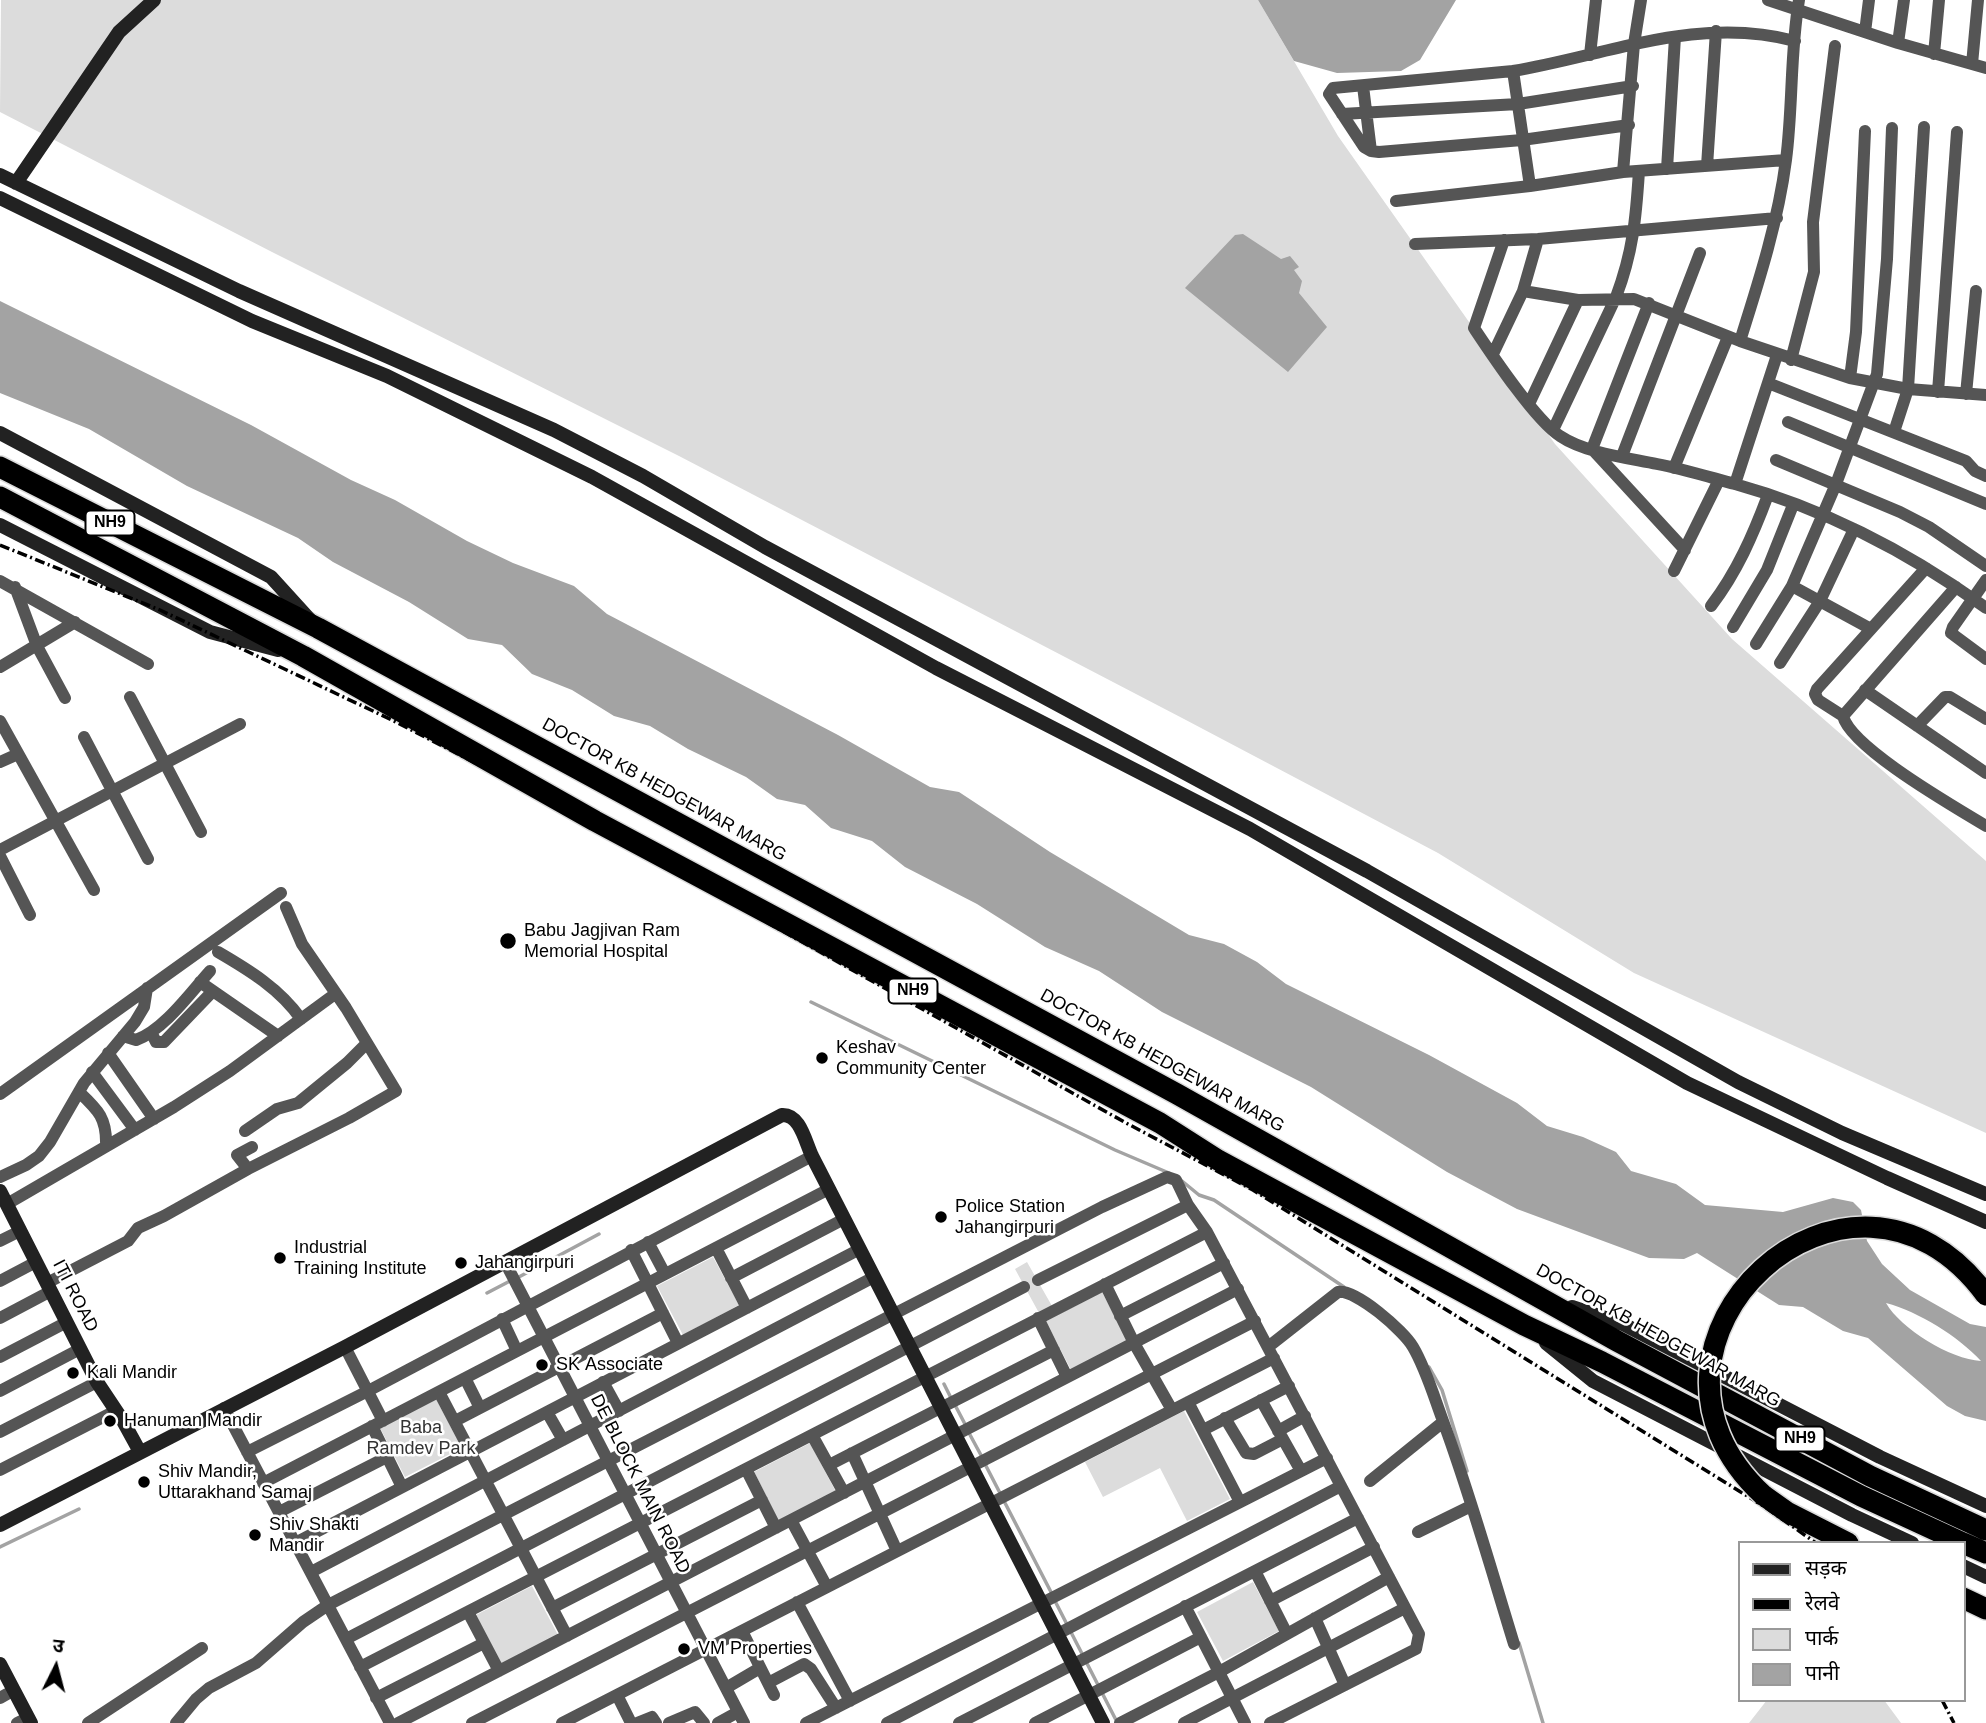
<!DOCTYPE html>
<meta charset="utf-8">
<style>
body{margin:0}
#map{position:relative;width:1986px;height:1723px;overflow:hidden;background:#fff;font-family:Helvetica,"Noto Sans Devanagari",sans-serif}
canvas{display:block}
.legend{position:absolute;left:1738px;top:1541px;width:228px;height:161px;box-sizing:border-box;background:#fff;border:2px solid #999;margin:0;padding:9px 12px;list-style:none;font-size:21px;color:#000}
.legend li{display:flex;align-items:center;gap:14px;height:35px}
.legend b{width:35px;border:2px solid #999}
.north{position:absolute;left:21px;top:1632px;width:70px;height:70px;-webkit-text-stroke:5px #fff;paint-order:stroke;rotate:6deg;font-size:19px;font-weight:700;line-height:28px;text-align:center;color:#000}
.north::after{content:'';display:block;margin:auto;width:24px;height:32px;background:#000;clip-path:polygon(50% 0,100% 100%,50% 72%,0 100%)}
</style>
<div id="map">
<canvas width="1986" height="1723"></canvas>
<ul class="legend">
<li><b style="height:9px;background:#222"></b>सड़क</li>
<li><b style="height:9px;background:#000"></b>रेलवे</li>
<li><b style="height:19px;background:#dcdcdc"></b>पार्क</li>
<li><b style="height:19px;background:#a3a3a3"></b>पानी</li>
</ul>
<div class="north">उ</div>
</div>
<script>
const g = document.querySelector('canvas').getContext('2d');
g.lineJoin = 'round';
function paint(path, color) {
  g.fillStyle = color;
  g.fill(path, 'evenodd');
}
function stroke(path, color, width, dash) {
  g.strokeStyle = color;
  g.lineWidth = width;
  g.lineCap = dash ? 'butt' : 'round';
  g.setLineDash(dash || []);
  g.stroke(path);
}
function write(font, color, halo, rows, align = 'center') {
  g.font = font + ' Helvetica,sans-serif';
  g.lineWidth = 5;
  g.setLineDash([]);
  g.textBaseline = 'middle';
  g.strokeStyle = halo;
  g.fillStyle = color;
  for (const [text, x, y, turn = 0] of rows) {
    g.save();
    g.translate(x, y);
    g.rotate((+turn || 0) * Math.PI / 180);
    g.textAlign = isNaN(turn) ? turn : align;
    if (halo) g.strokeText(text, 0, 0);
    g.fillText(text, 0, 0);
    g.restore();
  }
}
paint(new Path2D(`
 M1 0H1258L1338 136 1555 444 1732 639 1986 861V1133L1634 973 1438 853 1184 719 679 456 272 252 0 112Z
 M713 1257 739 1305 683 1335 657 1286Z
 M1027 1262 1052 1306 1039 1313 1015 1269Z
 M1102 1292 1128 1341 1071 1370 1046 1321Z
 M436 1399 462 1448 405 1477 380 1428Z
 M1184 1411 1230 1499 1187 1521 1160 1468 1103 1497 1085 1462Z
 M810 1443 836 1492 779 1521 754 1472Z
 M1253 1582 1279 1631 1223 1661 1197 1612Z
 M532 1586 558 1635 501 1664 476 1615Z
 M1767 1700H1884L1901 1723H1749Z`), '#dcdcdc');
paint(new Path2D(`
 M1258 0H1456L1420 60 1401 71 1337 73 1294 61Z
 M1243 234 1281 259 1290 256 1299 267 1294 270 1302 281 1299 293 1327 327 1288 372 1185 288 1235 235Z
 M0 301 251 425 351 480 395 500 467 541 513 563 574 586 607 614 838 735 930 787 959 792 1050 852 1189 935 1224 944 1257 962 1286 984 1429 1055 1517 1103 1547 1126 1583 1137 1616 1152 1631 1171 1676 1184 1705 1205 1783 1212 1833 1198 1853 1202 1861 1210 1867 1241 1882 1264 1910 1290 1970 1324 1986 1327V1421L1965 1416 1947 1406 1868 1338 1843 1331 1803 1307 1779 1305 1697 1253 1684 1259 1649 1258 1517 1209 1447 1172 1311 1087 1162 1012 1099 971 1045 947 977 904 905 867 872 841 831 828 805 805 777 799 746 777 688 749 650 726 614 716 572 690 532 674 502 645 468 639 409 602 333 562 298 538 187 486 89 429 0 393ZM1886 1303C1919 1312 1958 1336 1981 1361 1950 1359 1901 1329 1886 1303Z`), '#a3a3a3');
stroke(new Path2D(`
 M811 1002 1115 1150 1169 1173
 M1182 1181 1199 1195 1214 1200 1344 1287
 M517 1278 599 1234
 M487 1293 510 1281
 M1429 1367 1442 1390 1467 1471
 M944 1384 951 1398
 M955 1405 966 1426
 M969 1433 982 1457
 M985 1464 1001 1495
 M1004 1501 1052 1594
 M0 1547 79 1509
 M1055 1601 1117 1722
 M1519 1643 1543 1723`), '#a3a3a3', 3.5);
const highway = new Path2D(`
 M0 467 318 628 1177 1094 1617 1341 1870 1476 1986 1530
 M0 497 303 656 595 821 1160 1123 1218 1160 1524 1325 1602 1362 1861 1496 1963 1543
 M1763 1495 1787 1512 1848 1543
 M1963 1543 1986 1553
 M1963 1598 1986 1609`);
stroke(highway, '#dbdbdb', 24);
stroke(new Path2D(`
 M1768 0 1898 43 1986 68
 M1799 0C1790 52 1793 107 1786 160 1778 222 1759 281 1740 341L1850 378 1908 389 1986 395
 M1865 32 1869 0
 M1898 43 1904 0
 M1934 54 1939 0
 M1590 55 1596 0
 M1972 64 1978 0
 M1513 71 1333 88 1329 94 1364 147 1371 151 1379 152 1522 140 1629 125
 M1363 86 1371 151
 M1342 114 1518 104 1633 86
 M1786 160 1623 172 1530 186 1513 71C1608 55 1698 15 1795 41
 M1707 166 1716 31
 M1667 169 1675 37
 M1623 172 1634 44 1641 0
 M1396 201 1530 186
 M1538 239 1523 291 1578 300 1634 299 1740 341
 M1504 240 1474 328C1492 355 1535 420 1560 436 1585 453 1629 458 1657 464 1683 469 1709 477 1735 484 1825 509 1910 553 1986 608
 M1415 244 1538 239 1777 218
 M1649 303 1592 449 1685 550
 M1493 354 1523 291
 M1791 360 1814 272 1813 222 1835 46
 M1850 378 1856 332 1865 131
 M1768 383 1966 461 1975 471 1986 476
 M1938 392 1957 132
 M1966 394 1976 291
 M1529 404 1578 300
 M1788 422 1986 504
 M1553 430 1616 297C1633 252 1636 218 1639 171
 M1894 432 1908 389 1924 127
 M1622 456 1700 253
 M1776 460 1900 512 1929 527 1986 566
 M1674 468 1728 337
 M1735 484 1777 355
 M1674 571 1719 480
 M1986 580 1953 627 1951 633 1986 659
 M0 581 148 664
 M1792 586 1871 629
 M15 587 37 646 65 698
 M1956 587 1843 716C1851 748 1955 807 1986 826
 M1711 606C1737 572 1753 535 1768 495
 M1733 627 1767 570 1793 505
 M1756 644 1792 586 1836 484 1877 374 1887 259 1892 128
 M1780 663 1820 601 1854 529
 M0 667 75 622
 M1865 690 1986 773
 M130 697 201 832
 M1843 716 1818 700 1815 694 1817 689 1926 568
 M0 721 94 890
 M1917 726 1945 697H1950L1986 719
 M84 737 148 859
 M0 762 18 754
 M0 850 240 724
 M0 856 30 915
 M218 952C249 970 280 989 301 1019
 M200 982 278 1036
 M151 1032 156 1042H164L212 992
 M123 1036 136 1040C164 1030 191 992 210 971
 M108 1053 154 1119
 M92 1072 135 1130
 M79 1092C98 1110 107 1118 106 1146
 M0 1094 281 893
 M245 1131 277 1109 298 1103 347 1063 366 1044
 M248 1169 237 1155 252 1147
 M0 1177 26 1165 39 1156 50 1142 84 1083 135 1022 144 1007 147 988
 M7 1204 174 1107 230 1071 335 994
 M0 1241 20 1231
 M648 1242 665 1274
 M716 1248 747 1308
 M631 1250 678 1343
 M505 1262 744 1723
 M731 1278 844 1219
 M1038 1280 1188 1205
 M0 1281 36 1262
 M47 1283 128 1241 138 1228 164 1216 248 1169 349 1118 396 1091 346 1008 302 944 286 907
 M1105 1284 1134 1343 1172 1410
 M1120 1316 1224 1263
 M0 1318 51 1291
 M1038 1318 1067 1377
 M502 1319 517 1351
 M345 1347 383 1421
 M1268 1347 1338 1292C1356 1289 1404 1331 1413 1347 1426 1369 1434 1397 1443 1421 1470 1494 1491 1569 1514 1644
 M0 1357 67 1322
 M465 1378 480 1408
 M603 1382 619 1411
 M0 1391 80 1349
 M439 1392 567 1636
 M1261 1400 1301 1471
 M1188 1402 1240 1502
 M224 1408 390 1723
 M547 1412 563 1440
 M1225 1418 1246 1453 1254 1454 1283 1439
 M455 1421 663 1313
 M372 1426 402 1487
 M1203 1430 1289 1386
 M1278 1431 1305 1416
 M0 1432 97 1382
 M812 1435 844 1493
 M247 1452 368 1391 812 1156
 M852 1453 897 1551
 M829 1465 1054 1350
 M746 1469 776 1528
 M0 1470 115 1411
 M1370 1481 1443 1422
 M263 1483 829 1189
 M279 1512 387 1457
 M791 1520 827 1587
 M1418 1532 1471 1506
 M295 1543 860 1249
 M1255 1571 1287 1634
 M311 1572 874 1277
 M1270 1601 1374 1547
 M797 1602 850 1701
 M1185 1606 1245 1723
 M552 1608 762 1500
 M468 1612 499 1671
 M1315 1618 1345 1685
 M742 1631 774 1695
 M346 1639 1024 1287
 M360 1667 1207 1232
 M768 1683 804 1664 811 1669 836 1708
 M726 1688 760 1668
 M617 1695 631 1723
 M0 1698 7 1694
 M376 1698 484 1643
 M17 1723 21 1721
 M88 1723 202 1648
 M176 1723 196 1699 209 1688 256 1663 303 1622 328 1605 1102 1207 1167 1177 1176 1180 1188 1205 1207 1232 1419 1634 1416 1649 1270 1723
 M398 1723 1238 1289
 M472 1723 1255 1321
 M562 1723 1274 1358
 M637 1723 652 1717 656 1723
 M669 1723 695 1712 704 1723
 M718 1723 738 1712
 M806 1723 1327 1458
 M887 1723 1341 1486
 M959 1723 1358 1518
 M1035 1723 1201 1637
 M1120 1723 1219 1672 1389 1577
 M1184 1723 1405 1608`), '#555', 12);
stroke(new Path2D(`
 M0 175 239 291 554 430 643 476 765 547 1367 871 1738 1082 1842 1133 1986 1194
 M16 183 119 32 154 0
 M0 198 252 321 387 376 592 477 936 668 1250 829 1687 1083 1887 1178 1986 1222
 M0 433 271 577 311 621
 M0 525 210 632 278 650
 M0 1191 97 1382 123 1421 140 1452
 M1572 1307 1623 1324 1880 1457 1986 1506
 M1546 1343 1593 1381 1852 1515 1912 1543
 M0 1525 345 1347 782 1115C800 1114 805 1141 812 1156L1103 1723
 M1963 1566 1986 1577
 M0 1664 31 1723`), '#222', 14);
stroke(highway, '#000', 21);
stroke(new Path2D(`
 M0 545 160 610 392 720 557 805 1128 1124 1253 1190 1765 1507 1816 1543
 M1942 1700 1954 1723`), '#000', 3.5, [10, 3.5, 2, 3.5]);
const highwayBridge = new Path2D(`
 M1763 1495C1599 1343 1851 1111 1986 1295`);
stroke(highwayBridge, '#dbdbdb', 24, []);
stroke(highwayBridge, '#000', 21);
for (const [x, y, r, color] of [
 [508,941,9,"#000"],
 [822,1058,7,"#000"],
 [941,1217,7,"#000"],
 [280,1258,7,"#000"],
 [461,1263,7,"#000"],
 [542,1365,7,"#000"],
 [73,1373,7,"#000"],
 [110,1421,7,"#000"],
 [144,1482,7,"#000"],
 [255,1535,7,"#000"],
 [684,1649,7,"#000"]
]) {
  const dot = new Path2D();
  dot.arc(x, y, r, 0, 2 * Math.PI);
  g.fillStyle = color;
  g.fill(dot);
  stroke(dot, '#fff', 2.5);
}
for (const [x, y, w] of [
 [110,523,49],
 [913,991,49],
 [1800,1439,49]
]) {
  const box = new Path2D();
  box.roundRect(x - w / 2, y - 12.5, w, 25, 5);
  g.fillStyle = '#fff';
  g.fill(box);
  stroke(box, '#000', 2);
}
write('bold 16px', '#000', null, [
 ["NH9",110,523],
 ["NH9",913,991],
 ["NH9",1800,1439]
]);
write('18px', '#000', '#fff', [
 ["DOCTOR KB HEDGEWAR MARG",664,790,29],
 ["DOCTOR KB HEDGEWAR MARG",1162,1061,29],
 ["ITI ROAD",75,1296,63],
 ["DOCTOR KB HEDGEWAR MARG",1658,1336,29],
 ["DE BLOCK MAIN ROAD",640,1484,63]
]);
write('18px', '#000', '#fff', [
 ["Babu Jagjivan Ram",524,931],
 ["Memorial Hospital",524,952],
 ["Keshav",836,1048],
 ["Community Center",836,1069],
 ["Police Station",955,1207],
 ["Jahangirpuri",955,1228],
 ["Industrial",294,1248],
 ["Training Institute",294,1269],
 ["Jahangirpuri",475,1263],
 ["SK Associate",556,1365],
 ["Kali Mandir",87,1373],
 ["Hanuman Mandir",124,1421],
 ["Shiv Mandir,",158,1472],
 ["Uttarakhand Samaj",158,1493],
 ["Shiv Shakti",269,1525],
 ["Mandir",269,1546],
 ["VM Properties",698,1649]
], 'left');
write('18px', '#333', '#fff', [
 ["Baba",421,1428],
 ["Ramdev Park",421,1449]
]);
</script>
